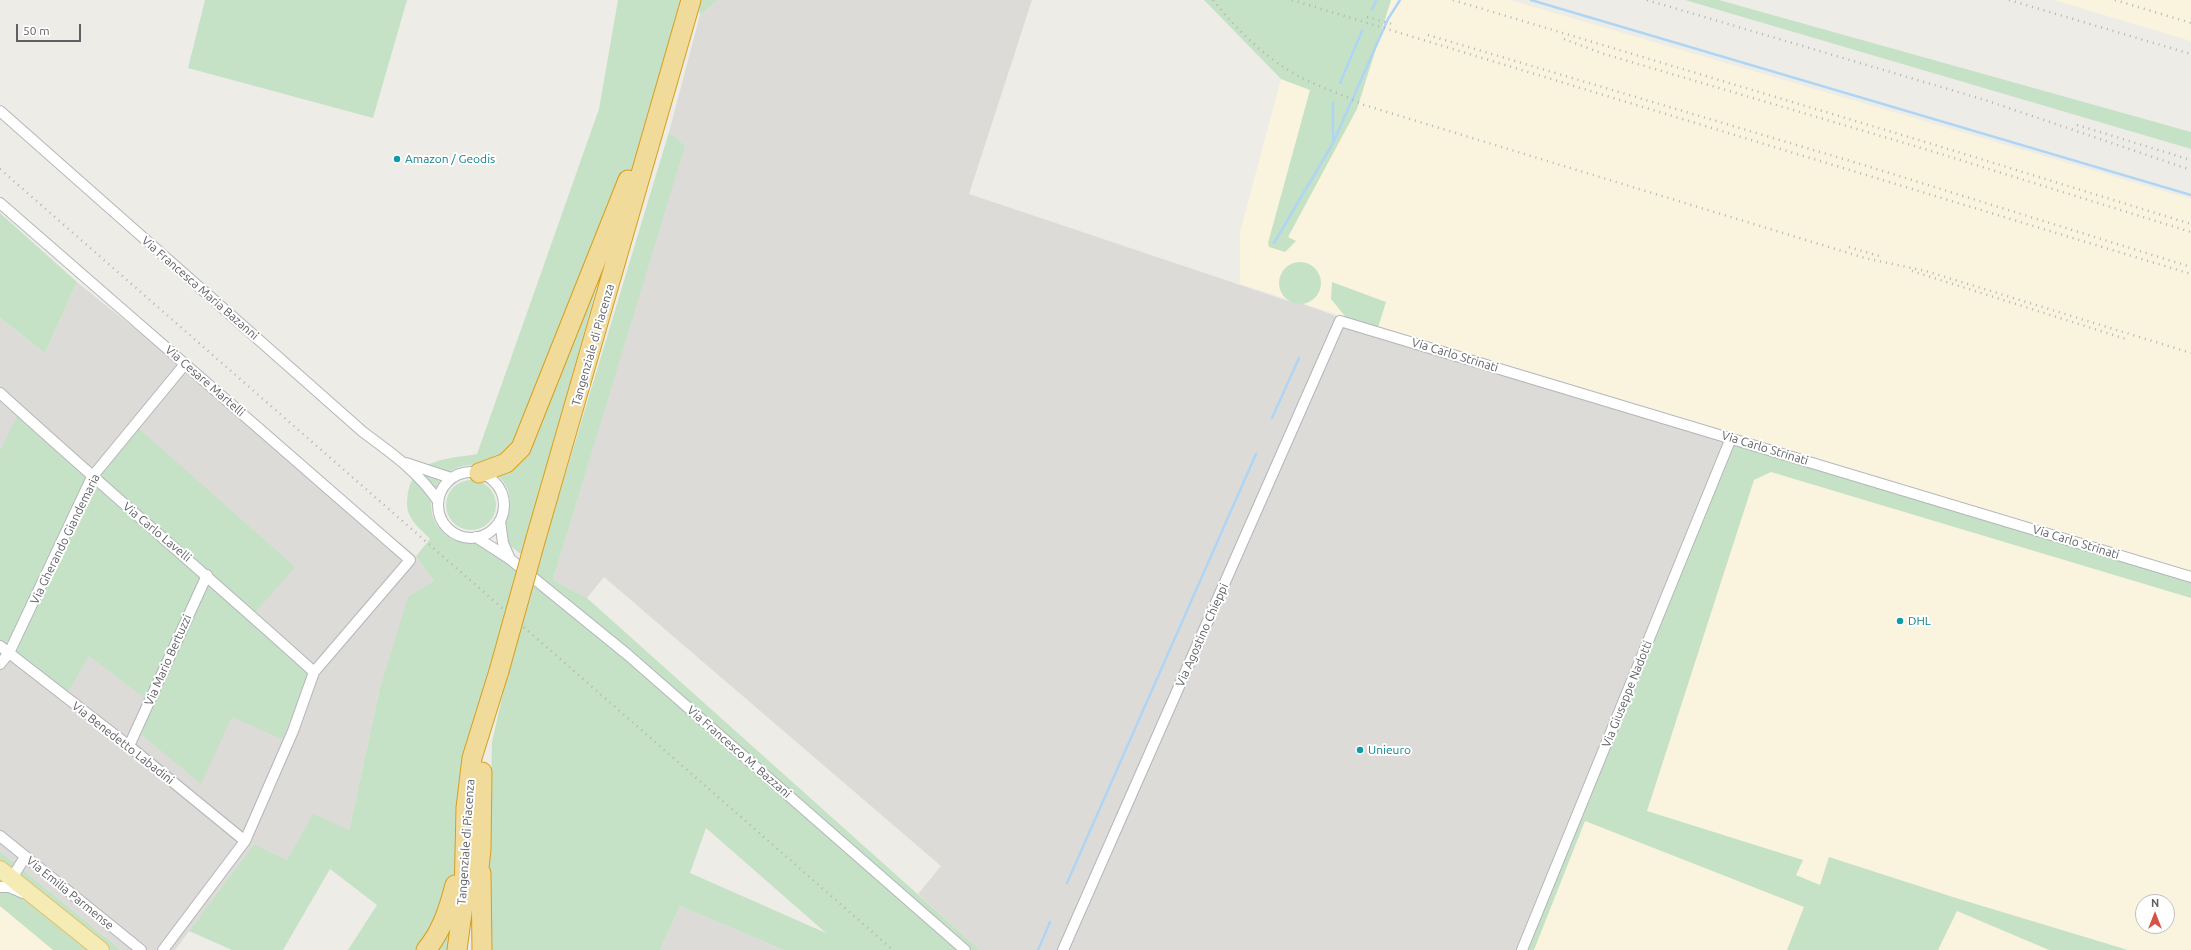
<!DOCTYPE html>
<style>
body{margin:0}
#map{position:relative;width:2191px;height:950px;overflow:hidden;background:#eeece6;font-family:Ubuntu,sans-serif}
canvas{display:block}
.north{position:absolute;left:2135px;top:894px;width:40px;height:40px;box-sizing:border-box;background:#fff;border:1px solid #bfbfc1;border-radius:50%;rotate:0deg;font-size:11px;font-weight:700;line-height:16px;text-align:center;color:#5e6064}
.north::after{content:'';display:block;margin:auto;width:14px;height:18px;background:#d45246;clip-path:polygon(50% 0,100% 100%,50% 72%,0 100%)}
.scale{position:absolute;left:16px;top:24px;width:65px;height:18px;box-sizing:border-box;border:2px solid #5e6064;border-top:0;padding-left:5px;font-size:12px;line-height:14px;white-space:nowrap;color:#5e6064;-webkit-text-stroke:3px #fff;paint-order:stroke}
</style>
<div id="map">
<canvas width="2191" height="950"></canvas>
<div class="north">N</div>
<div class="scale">50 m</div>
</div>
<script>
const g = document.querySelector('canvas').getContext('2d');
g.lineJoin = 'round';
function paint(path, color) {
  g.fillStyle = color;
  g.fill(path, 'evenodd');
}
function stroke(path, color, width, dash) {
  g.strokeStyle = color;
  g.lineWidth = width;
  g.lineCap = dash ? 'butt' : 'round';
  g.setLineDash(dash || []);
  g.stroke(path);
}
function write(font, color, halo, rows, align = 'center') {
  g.font = font + ' Ubuntu,sans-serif';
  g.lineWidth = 4;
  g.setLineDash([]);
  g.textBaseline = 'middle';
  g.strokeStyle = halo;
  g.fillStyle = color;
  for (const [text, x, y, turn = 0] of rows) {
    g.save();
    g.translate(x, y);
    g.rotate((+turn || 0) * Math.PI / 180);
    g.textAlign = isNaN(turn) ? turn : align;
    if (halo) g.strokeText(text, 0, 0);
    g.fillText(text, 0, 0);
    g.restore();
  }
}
paint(new Path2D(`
 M1391 0H1510L2191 199V950H1521L1731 437 1240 284V232L1281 79 1357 109ZM2143 902H2167V926H2143Z
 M2054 0H2191V41Z
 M0 906 53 950H0Z`), '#faf4df');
paint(new Path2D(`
 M718 0H1032L969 194 1288 301 1303 304 1377 331 1731 437 1521 950H980L918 894 941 866 604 577 587 598 553 580 684 146 669 132 700 15Z
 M77 282 416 556 434 581 379 692 349 830 287 860 254 844 175 950H121L0 851V318L45 353Z
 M680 906 784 950H660Z`), '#dddbd8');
paint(new Path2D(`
 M205 0H407L373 118 188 68Z
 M618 0H685L606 254 522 555C517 551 511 547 508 543 496 521 523 499 499 477 454 438 404 506 449 537 458 544 468 541 478 544 498 550 517 562 537 568L669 132 685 146 553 580 587 598 980 950H784L680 906 660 950H487L492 742 510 662 496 644 467 753 457 886 447 950H348L377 905 330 869 283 950H232L189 931 254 844 287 860 313 814 349 830 379 692 408 597 434 581 416 556 430 539C424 532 414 525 410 516 406 509 407 500 408 492 415 458 448 459 477 454L599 109ZM706 828 826 933 690 873Z
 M698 0H718L700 15Z
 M1204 0H1391L1357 109 1288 237 1296 241 1285 252 1269 247 1268 243 1310 90 1281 79Z
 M1685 0H1719L2191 132V149Z
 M0 213 77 282 45 353 0 318Z
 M1279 283a21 21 0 1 1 42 0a21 21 0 1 1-42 0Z
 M1332 282 1386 302 1377 331 1348 320 1331 299Z
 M18 414 94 478 136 426 295 567 252 616 312 668 282 739 232 717 201 784 141 734 161 690 146 699 89 656 65 697 0 645V451Z
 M1731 437 2191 577V598L1771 472 1754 480 1647 811 1803 860 1796 875 1820 885 1829 857 1956 898 2128 950H2049L1957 911 1938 950H1787L1804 907 1585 821 1534 950H1521Z
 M446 505a25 25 0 1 1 50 0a25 25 0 1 1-50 0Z
 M0 851 121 950H53L0 906Z`), '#c6e2c6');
stroke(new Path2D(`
 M1531 0 2191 195
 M1372 10 1376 0
 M1340 83 1362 31
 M1333 103V141
 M1274 243 1333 143 1388 19 1400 0
 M1272 418 1299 358
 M1067 883 1256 454
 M1038 950 1050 922`), '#afd5f5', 2.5);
const street = new Path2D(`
 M0 111 363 432C390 452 419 472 438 501
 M0 203 410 560 314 672 293 731 245 841 163 950
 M0 393C103 487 210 578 314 672
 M406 463 451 478
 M438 505a33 33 0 1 1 66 0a33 33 0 1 1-66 0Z
 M500 521 503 543 510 559
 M476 537 510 559 628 655 965 950
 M0 646 129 746 245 841
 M0 664 9 653 92 477 185 364
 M129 746 207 575
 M0 836 141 950
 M12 878 25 857
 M0 887H9L23 893
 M1063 950 1340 321 2191 577
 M1522 950 1731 438`);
const primary = new Path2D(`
 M0 869 101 950`);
const highway = new Path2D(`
 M479 473 506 463 521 448 628 180
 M536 538 691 0
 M481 873 482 950
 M477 887 481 849 482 772
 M426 950C442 931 449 908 455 885
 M457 950 464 898 466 808 472 758 499 671`);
stroke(street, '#b3b5b9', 12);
stroke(primary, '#e0c16d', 18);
stroke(highway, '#d79f1c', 21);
stroke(street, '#fff', 10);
stroke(primary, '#f5ebb4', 16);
stroke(highway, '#f0db9b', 19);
stroke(new Path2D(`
 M1213 0C1238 31 1266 59 1302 78 1322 88 1344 95 1364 105L1865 258 1926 271 2191 353
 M1292 0 2191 274
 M1453 0 1932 144 2191 224
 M1647 0 1985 100 2191 170
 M2009 0 2191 54
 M2115 0 2191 23
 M1367 17 1396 25
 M1428 35 1867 166 2191 267
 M1564 39 1601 53 1928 150 2191 232
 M2077 125 2191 160
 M0 169 893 950
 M1849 247 1879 256
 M1912 271 2129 340`), '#b3b4b4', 2.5, [1, 5]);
const highwayBridge = new Path2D(`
 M499 671 536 538`);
stroke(highwayBridge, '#d79f1c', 21, []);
stroke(highwayBridge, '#f0db9b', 19);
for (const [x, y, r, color] of [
 [397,159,4,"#0f9aa8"],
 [1900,621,4,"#0f9aa8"],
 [1360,750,4,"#0f9aa8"]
]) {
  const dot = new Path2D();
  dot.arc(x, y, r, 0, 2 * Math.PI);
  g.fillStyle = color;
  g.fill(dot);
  stroke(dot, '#fff', 1.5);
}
write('12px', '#0d838f', '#fff', [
 ["Amazon / Geodis",405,159],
 ["DHL",1908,621],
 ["Unieuro",1368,750]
], 'left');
write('12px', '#5e6064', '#fff', [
 ["Via Francesca Maria Bazanni",200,288,41],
 ["Tangenziale di Piacenza",593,345,-74],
 ["Via Carlo Strinati",1455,355,17],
 ["Via Cesare Martelli",205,381,41],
 ["Via Carlo Strinati",1765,448,17],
 ["Via Carlo Lavelli",157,532,40],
 ["Via Gherando Giandemaria",65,539,-64],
 ["Via Carlo Strinati",2076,542,17],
 ["Via Agostino Chieppi",1202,635,-66],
 ["Via Mario Bertuzzi",168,660,-66],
 ["Via Giuseppe Nadotti",1627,694,-68],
 ["Via Benedetto Labadini",123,743,38],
 ["Via Francesco M. Bazzani",739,752,41],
 ["Tangenziale di Piacenza",466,842,-86],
 ["Via Emilia Parmense",70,893,39]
]);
</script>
